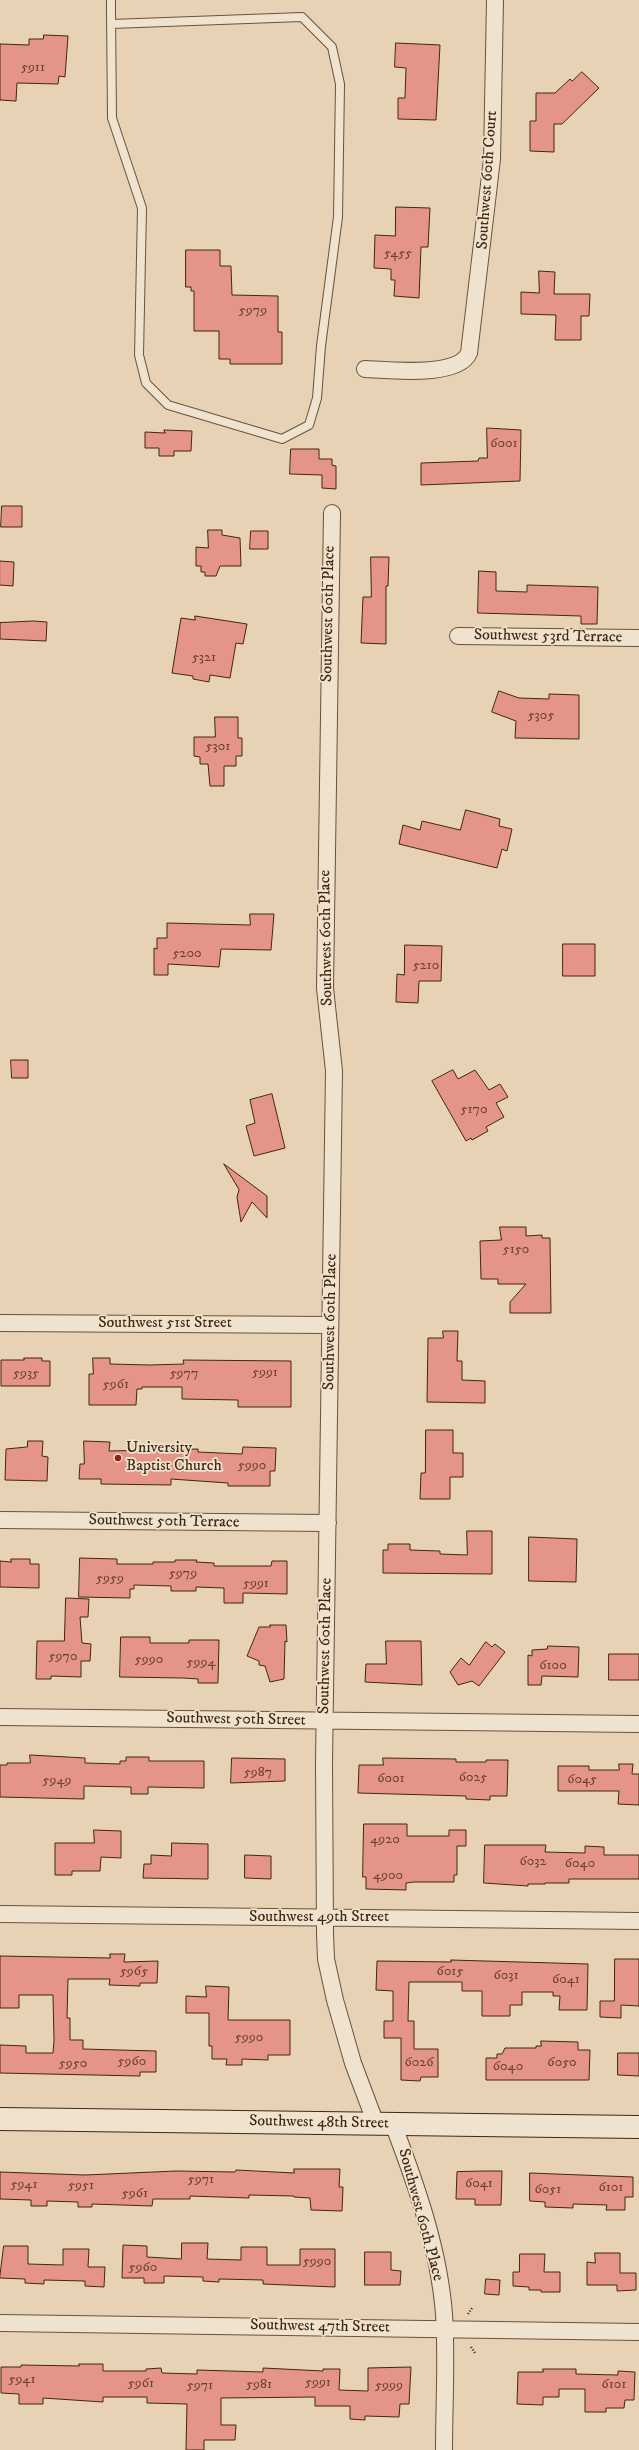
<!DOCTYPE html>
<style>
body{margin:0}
canvas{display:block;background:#e7d2b5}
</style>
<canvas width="639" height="2450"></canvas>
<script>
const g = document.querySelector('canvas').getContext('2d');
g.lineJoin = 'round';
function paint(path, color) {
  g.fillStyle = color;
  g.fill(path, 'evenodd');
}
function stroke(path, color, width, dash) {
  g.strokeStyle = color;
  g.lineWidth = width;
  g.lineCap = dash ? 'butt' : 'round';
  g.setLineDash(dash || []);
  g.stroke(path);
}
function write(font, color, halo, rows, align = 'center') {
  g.font = font + ' "IM FELL DW Pica",serif';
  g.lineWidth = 3.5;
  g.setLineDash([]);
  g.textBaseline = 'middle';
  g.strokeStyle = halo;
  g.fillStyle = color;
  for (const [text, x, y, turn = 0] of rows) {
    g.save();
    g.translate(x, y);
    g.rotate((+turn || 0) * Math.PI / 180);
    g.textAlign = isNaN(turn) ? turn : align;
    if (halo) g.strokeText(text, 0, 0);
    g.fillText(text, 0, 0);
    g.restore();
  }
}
const building = new Path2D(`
 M44 35 68 36 65 77 59 76 58 84 17 83 16 101 0 100V44L29 45V39H43Z
 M396 43 440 45 436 120 398 119V98H405L406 68 395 67Z
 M582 72 599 88 562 124H554V152L530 151V121H536V93H555L570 79 572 81Z
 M396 207 430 208 428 247H421L419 298 394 296 395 280H391V269L374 268 375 235 395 236Z
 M186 250H220V266H231L232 295 278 296V332H282V364H230V359H219V331H194V291H191V287H186Z
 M539 271 555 272 554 294H590L589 316H581V340H555L556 315 521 314V292L539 293Z
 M487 428 521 430 520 481 421 485V463L478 461 479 458H487Z
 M164 430 192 431 191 451H174V456H159V448H145V432L165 433Z
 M291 449H319V459H332V465L336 466V489L322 488V475L290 474Z
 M2 506H22V527H1Z
 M208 530H222V535L240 538 241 566H220L216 576H205V572H201V566H196V547L208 548Z
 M251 531H268V549H250Z
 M371 557H389L388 586H386V644L361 643 363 597H371Z
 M0 561 14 562 13 586 0 585Z
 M479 571 496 572V591L527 592V585L598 587 597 624H581V616L478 613Z
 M195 616 247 624 243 644 236 643 230 678 210 675 209 682 193 679V676L172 673 181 618 195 620Z
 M34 621 47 622 46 641 0 639V623Z
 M499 691 519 698 549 699V694L579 695V739L515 738 516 721 492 712Z
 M215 717H238V738H242V756H236V766H224V786H210L208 764H200V757L194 756V737H215Z
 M466 810 500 819 499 826 512 829 507 851 502 849 497 868 399 844 403 825 420 830 422 821 460 830Z
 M250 914H274L271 950 221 949 219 967 168 964V975H154V948L157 949V938H167V923L250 925Z
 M563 944H595V976H563Z
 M405 945 442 946 441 981H419L418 1003 396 1002 397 974 404 975Z
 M11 1060H28V1078H12Z
 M453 1070 458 1079 475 1070 489 1090 500 1084 508 1097 496 1103 504 1117 486 1127 488 1131 472 1140 471 1138 466 1141 432 1081Z
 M272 1094 285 1148 254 1156 246 1126 255 1123 250 1100Z
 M224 1164 267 1196V1218L252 1202 241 1222 237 1197 239 1190Z
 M500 1227H526V1236L542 1235V1238H550L551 1313H510V1302L526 1284H498V1279H481L480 1241 501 1240Z
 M443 1331H458L457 1361H462V1380L485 1381V1403L427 1402 428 1338H443Z
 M24 1358H42V1361H50V1386H1V1360H24Z
 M93 1358H110V1364L150 1365 184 1364 183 1360 291 1361V1407H238V1400L182 1399V1387H142V1389H137L136 1405H89V1374H93Z
 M426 1430H453V1453H463V1477H450V1499H420L421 1473H425Z
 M28 1441H43L42 1456 48 1457 47 1481 5 1480 6 1449 27 1447Z
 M84 1441 110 1442 109 1451 198 1449V1452L242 1454 243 1447 276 1448 275 1471H270V1486H228V1483L171 1479V1485L101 1484V1479H79L80 1464H84Z
 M467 1531H492V1574L383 1573V1550H388V1544H410V1550L440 1551V1554L467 1555Z
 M529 1537 577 1539 576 1582 529 1581Z
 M80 1558 117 1559V1564H153V1562H175V1560H197L196 1562 214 1563V1566H271L272 1561H287V1594L243 1593V1603H224V1588L196 1587V1591H171V1586L134 1585V1589H130V1598L79 1597Z
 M11 1559H30V1564H39V1588L0 1587V1561L11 1562Z
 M66 1598 89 1599 88 1617H80L82 1643 91 1644 90 1661H81V1677L51 1676V1679H36L37 1641H64Z
 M270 1625H286L287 1642 285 1641 284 1679 270 1682 265 1666 259 1665V1661L247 1656 259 1627H270Z
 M121 1637H150V1643H189V1640H219L218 1683H198V1679L183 1678 120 1677Z
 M386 1641H421L422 1685 365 1682 366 1664H386Z
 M486 1642 492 1647 495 1644 505 1652 479 1686 472 1681 458 1685 450 1672 461 1658 469 1665Z
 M548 1646 579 1647 578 1677 542 1676 541 1685H528V1655L532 1656V1650L547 1649Z
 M609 1654H639V1680H609Z
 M30 1755 85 1758V1763L120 1764V1761H126V1757H149V1761H204V1788L148 1787V1794H131V1787L84 1786V1799L0 1797V1765H7V1763H30Z
 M232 1758 285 1759V1781L231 1783Z
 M383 1758 456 1759V1762H486V1760H508L507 1796H490V1800L466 1799V1796L358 1793 359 1765H383Z
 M619 1764H633L632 1774H639V1805L618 1804 619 1791H558V1766H589V1770H619Z
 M364 1824H407V1836H449V1830H466V1846H457V1875H454V1882H414L406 1883V1890L366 1889V1877H363Z
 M94 1830 121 1831V1858L101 1857 100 1871H72V1875H55V1843H94Z
 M172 1843 208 1844V1879L143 1878 144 1864H151V1855L171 1856Z
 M485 1845H546L545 1852 585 1853V1846L604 1847V1855H639V1879H569V1883H545V1884H528V1886L484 1883Z
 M245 1855 271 1856V1879L245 1878Z
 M110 1954H125L124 1962 158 1961 157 1983H140V1986L109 1985 110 1979H68L67 2018H70V2040H83V2049L156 2051V2072H140V2076L0 2073V2045L26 2046V2053H53L54 2040 53 1995H19V2008H0V1956L110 1958Z
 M615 1959H639V2006L621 2005V2018L600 2017V2001H614Z
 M451 1960 588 1964 587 2010H559L560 1996H553V1992H522V2005H510V2016H482V1991H462V1982H409L408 2021H414V2049H438V2077H421L420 2081 401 2080V2038H384V2021H393V1991L376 1990 377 1961 451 1962Z
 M206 1986 229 1987 228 2020H290V2055H268V2060L242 2059V2065H226L227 2059H212V2046H209V2013H186V1996L206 1997Z
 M541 2041 578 2042V2050H590L589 2080H486V2058H497V2054H502L505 2048H536V2046H541Z
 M618 2053H639V2076L618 2075Z
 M294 2169H340L339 2187H343L342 2211 311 2210 310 2198 294 2197V2196L249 2195V2198L190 2196V2199H153L152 2206 92 2204V2207H78V2202L47 2201V2206H31V2200L0 2199V2172L85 2175 176 2171 235 2172 236 2170 294 2173Z
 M486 2171H502L501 2205H475V2199H456L457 2172Z
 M530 2173 633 2177V2197H625V2210H606L607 2205 573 2204V2208L545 2207V2202L530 2201Z
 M182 2243H208L207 2259 241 2260V2247H267V2265H300V2249H335V2287L263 2284V2280L219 2279V2282L203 2281V2277L164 2276V2283H144V2278H122L123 2245 147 2246V2257L181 2259Z
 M4 2246H28V2264L63 2265V2249H89L88 2267H105L104 2287 85 2286V2281L44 2280V2284L25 2283V2279L0 2278Z
 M365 2252H391V2270L401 2271 400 2285H365Z
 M595 2253H620V2273H636V2290L617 2291V2285H587V2262L595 2263Z
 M520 2254H545L544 2272H560V2292H541V2290H529V2287L513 2286V2272H519Z
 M486 2279 500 2280 499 2295 485 2294Z
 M79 2364H103V2371H146V2369L161 2368 162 2373 197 2374V2370L263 2372V2368L323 2371V2369H340L339 2390 368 2391V2368L411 2367 409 2404H400L399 2417 365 2416V2420L350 2419V2406H315V2397L221 2398V2425H236L235 2440H204V2450H186L187 2404 147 2403V2397H103V2402L43 2398V2404H19V2394L1 2393V2367H21V2365L79 2366Z
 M543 2369H576V2374L618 2375V2371L635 2372 634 2400H625L624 2408H606V2412H585V2389H559V2397H543V2405L517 2404 518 2372H543Z`);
paint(building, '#e59488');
stroke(building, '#42270f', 1);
const lane = new Path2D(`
 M111 0V10L112 118 142 208 139 355 146 383 168 405 282 439 309 425 317 398 321 346 338 217 340 84 332 47 302 17 111 24`);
const street = new Path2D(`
 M365 369C388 370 458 378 469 353L492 159 495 0
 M332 513 325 988 334 1071 324 1762 325 1933 326 1959 335 2000 353 2063 376 2124
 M458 636 639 638
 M0 1323 330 1325
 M0 1520 328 1523
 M0 1717 639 1724
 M0 1914 639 1921
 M393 2124C416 2184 439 2249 444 2314 447 2359 444 2405 444 2450
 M0 2323 639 2332`);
const secondary = new Path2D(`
 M0 2119 639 2127`);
stroke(lane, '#6b5238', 10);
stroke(street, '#6b5238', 18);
stroke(secondary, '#42270f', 24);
stroke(new Path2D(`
 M468 2314 472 2308
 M471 2347 475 2353`), '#42270f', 2.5, [1, 2]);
stroke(lane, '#efe2cf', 8);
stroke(street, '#efe2cf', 16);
stroke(secondary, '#efe2cf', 22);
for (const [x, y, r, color] of [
 [118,1458,4,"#8f2418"]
]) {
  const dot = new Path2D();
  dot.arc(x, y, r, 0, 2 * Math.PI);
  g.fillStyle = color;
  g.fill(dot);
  stroke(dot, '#efe2cf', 1.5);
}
write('14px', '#6b422d', null, [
 ["5911",33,68],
 ["5455",398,254],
 ["5979",253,311],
 ["6001",504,444],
 ["5321",204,658],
 ["5305",541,716],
 ["5301",218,747],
 ["5200",187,954],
 ["5210",426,966],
 ["5170",474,1110],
 ["5150",516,1250],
 ["5991",265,1373],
 ["5935",26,1374],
 ["5977",184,1374],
 ["5961",116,1385],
 ["5990",252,1466],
 ["5979",183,1574],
 ["5959",110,1579],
 ["5991",256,1584],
 ["5970",63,1657],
 ["5990",149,1660],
 ["5994",201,1663],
 ["6100",553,1666],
 ["5987",258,1773],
 ["6025",473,1778],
 ["6001",391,1779],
 ["6045",582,1780],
 ["5949",57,1781],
 ["4920",385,1840],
 ["6032",533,1862],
 ["6040",580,1864],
 ["4900",388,1876],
 ["5965",134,1972],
 ["6015",450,1972],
 ["6031",506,1976],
 ["6041",566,1980],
 ["5990",249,2038],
 ["5960",132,2062],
 ["6026",419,2063],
 ["6050",562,2063],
 ["5950",73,2064],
 ["6040",508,2067],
 ["5971",201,2180],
 ["6041",479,2184],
 ["5941",24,2185],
 ["5951",81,2186],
 ["6101",611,2188],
 ["6051",548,2190],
 ["5961",135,2194],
 ["5990",317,2262],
 ["5960",143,2268],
 ["5941",22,2380],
 ["5991",318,2383],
 ["5961",141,2384],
 ["5981",259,2385],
 ["6101",614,2385],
 ["5971",200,2386],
 ["5999",389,2386]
]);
write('16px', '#42270f', '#efe2cf', [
 ["Southwest 60th Court",488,180,-86],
 ["Southwest 60th Place",329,614,-89],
 ["Southwest 53rd Terrace",548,637,1],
 ["Southwest 60th Place",327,938,-91],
 ["Southwest 60th Place",331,1322,-89],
 ["Southwest 51st Street",165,1324],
 ["Southwest 50th Terrace",164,1522,1],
 ["Southwest 60th Place",326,1646,-89],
 ["Southwest 50th Street",236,1720,1],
 ["Southwest 49th Street",319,1918],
 ["Southwest 48th Street",319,2123,1],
 ["Southwest 60th Place",420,2215,75],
 ["Southwest 47th Street",320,2327,1]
]);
write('16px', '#42270f', '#efe2cf', [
 ["University",126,1449],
 ["Baptist Church",126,1467]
], 'left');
</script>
